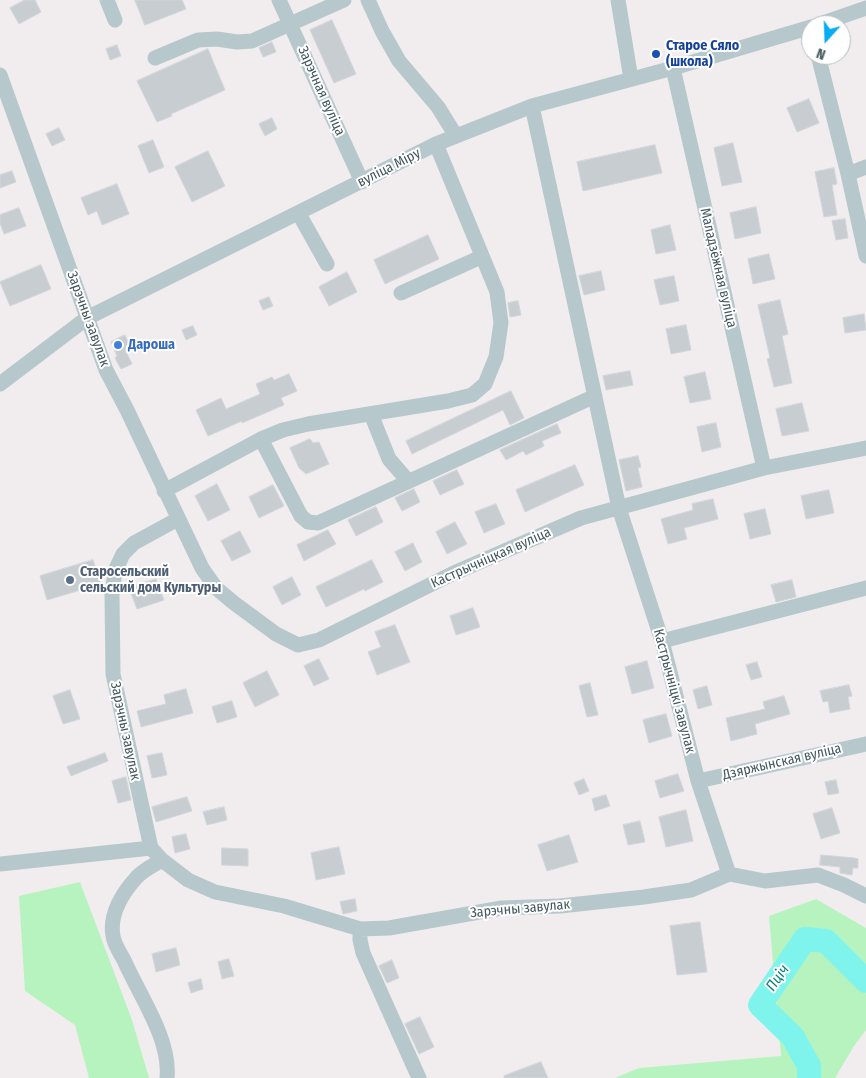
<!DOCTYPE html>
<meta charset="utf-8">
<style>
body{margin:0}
#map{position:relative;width:866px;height:1078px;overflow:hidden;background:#f1edee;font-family:"Fira Sans Condensed",sans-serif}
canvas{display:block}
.north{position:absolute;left:801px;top:15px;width:50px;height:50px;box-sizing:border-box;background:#fff;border:1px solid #b4bcbe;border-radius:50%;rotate:200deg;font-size:14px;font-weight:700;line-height:20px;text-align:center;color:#44585d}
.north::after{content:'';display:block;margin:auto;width:18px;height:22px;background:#07acf1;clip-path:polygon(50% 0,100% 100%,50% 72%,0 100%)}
</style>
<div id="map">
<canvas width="866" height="1078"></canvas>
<div class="north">N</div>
</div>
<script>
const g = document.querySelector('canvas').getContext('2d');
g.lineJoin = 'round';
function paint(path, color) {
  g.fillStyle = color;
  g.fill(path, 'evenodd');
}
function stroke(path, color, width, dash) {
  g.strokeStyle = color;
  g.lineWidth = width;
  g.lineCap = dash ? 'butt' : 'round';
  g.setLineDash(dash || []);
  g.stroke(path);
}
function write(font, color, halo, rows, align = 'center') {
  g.font = font + ' "Fira Sans Condensed",sans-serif';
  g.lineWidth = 4;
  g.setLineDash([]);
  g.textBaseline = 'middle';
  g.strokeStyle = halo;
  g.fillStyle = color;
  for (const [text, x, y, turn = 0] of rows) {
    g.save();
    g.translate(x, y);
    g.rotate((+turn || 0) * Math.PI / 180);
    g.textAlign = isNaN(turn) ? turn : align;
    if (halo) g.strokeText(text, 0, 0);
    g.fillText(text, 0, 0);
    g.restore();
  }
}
paint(new Path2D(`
 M80 882 132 1020 149 1078H89L75 1025 25 991 19 896Z
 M816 899 866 928V1030L854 1046 835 1078H615L639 1068 781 1056 769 916Z`), '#b7f3be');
stroke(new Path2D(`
 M809 1078V1066L793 1037 760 1005 805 939 826 941 866 981`), '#7ff4ed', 24);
const building = new Path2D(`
 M25 0H35L41 12 19 24 10 8Z
 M135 0H182L186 9 145 25Z
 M332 20 356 74 334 83 310 30Z
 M272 42 276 52 263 57 259 48Z
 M117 45 121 56 110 60 106 49Z
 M208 49 225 90 171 114 172 116 157 122 137 81Z
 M809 99 819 123 797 132 787 108Z
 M272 118 277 129 265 136 259 124Z
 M59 128 65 140 52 146 46 134Z
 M153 140 164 167 149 173 138 146Z
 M733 143 742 182 722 186 714 148Z
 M655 145 662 173 583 191 577 162Z
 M208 151 225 186 192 202 175 167Z
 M834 168 837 184 832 185 837 215 824 217 815 172Z
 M12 171 16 182 0 188V175Z
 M117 184 129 214 102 225 97 211 88 215 81 198Z
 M756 207 761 233 735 239 730 213Z
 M19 208 26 226 4 234 0 223V215Z
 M845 219 848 238 836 240 832 221Z
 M670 225 676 250 656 254 651 230Z
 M428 235 439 259 385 284 374 260Z
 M769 254 775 279 753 284 748 259Z
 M41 265 51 289 10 306 0 282Z
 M601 271 605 290 584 295 579 276Z
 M347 272 357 292 329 306 319 287Z
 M674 276 679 301 660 305 654 280Z
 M269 297 273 306 263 310 259 301Z
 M780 300 788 334 782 336 792 383 774 387 767 359 770 358 758 305Z
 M518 301 521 315 510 317 508 303Z
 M864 314 866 330 845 333 843 318Z
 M686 325 691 350 671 354 666 329Z
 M193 326 197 335 186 340 182 330Z
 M125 335 130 346 125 349 132 364 121 369 115 358 117 356 111 342Z
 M630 371 633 385 606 390 603 376Z
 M705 372 711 399 690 403 684 377Z
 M289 374 297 391 281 398 284 405 242 423V421L208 436 196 410 221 398 226 409 260 394 256 384 272 377 274 380Z
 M511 391 524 418 510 425 503 410 412 454 406 441Z
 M802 403 809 431 782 436 776 409Z
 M716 423 721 447 702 452 697 427Z
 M557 424 561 433 542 441 544 446 526 455 523 451 506 460 500 450Z
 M310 439 313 443 319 442 329 464 306 474 299 468 290 448Z
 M638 456 641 467 638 468 642 487 626 491 619 460Z
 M575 465 584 485 525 512 516 490Z
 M457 470 464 484 440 495 433 481Z
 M217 484 230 510 208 521 195 496Z
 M273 485 284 506 259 518 249 497Z
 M414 489 420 502 402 511 395 498Z
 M829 490 834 513 806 519 801 496Z
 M713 499 718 519 684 528 687 539 668 544 661 519 693 510 692 504Z
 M496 504 505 524 484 533 475 512Z
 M376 507 383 522 356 536 348 520Z
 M765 509 771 534 750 539 744 514Z
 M455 522 467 544 447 554 436 532Z
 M328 530 336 544 304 561 297 545Z
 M240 531 251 552 232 561 221 541Z
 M413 543 422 562 405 571 395 552Z
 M93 560 101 584 47 600 40 576Z
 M372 560 383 582 365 591 364 589 326 607 316 587Z
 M292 577 301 595 282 605 273 587Z
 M156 579 164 600 137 609 129 588Z
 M792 580 796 597 776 602 771 585Z
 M473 608 480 627 456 635 450 616Z
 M395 625 410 662 377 675 368 652 381 647 375 632Z
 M319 659 329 679 314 686 304 666Z
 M647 661 654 688 632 694 625 667Z
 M757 662 762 677 751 680 746 665Z
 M267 671 279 695 255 707 243 683Z
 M590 683 598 715 587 717 579 686Z
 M849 685 852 696 848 697 850 709 830 713 828 701 823 702 820 691Z
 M707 686 712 705 698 709 693 690Z
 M186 689 193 713 141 727 137 711 166 704 164 695Z
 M70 690 80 719 63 724 53 696Z
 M784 696 790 714 755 724 757 734 731 741 726 718 765 709 763 702Z
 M232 701 237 717 217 723 212 707Z
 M666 714 672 736 649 743 643 720Z
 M105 753 108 761 71 776 67 767Z
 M162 753 167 775 152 778 147 756Z
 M678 774 684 791 660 798 655 781Z
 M126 777 131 800 118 803 112 781Z
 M584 779 589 791 579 795 574 783Z
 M836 780 839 793 828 795 825 782Z
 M606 795 610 806 595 811 592 799Z
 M187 797 192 811 156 822 152 807Z
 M224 807 227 820 207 825 203 812Z
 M832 808 840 833 821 839 813 814Z
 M686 810 693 841 666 847 659 817Z
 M640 821 645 842 628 845 623 825Z
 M186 834 190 849 175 853 172 837Z
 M569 835 578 862 547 871 538 845Z
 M339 847 345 874 316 880 311 853Z
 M222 848 248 849V866L222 865Z
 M821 855 855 858 858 859V868H853L852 875 840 873V867L820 865Z
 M355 899 357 911 343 914 340 902Z
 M700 922 707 972 677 975 670 926Z
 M176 948 180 965 156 972 152 954Z
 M229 959 234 976 222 979 218 962Z
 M392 960 399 978 387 983 379 966Z
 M201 979 203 989 191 993 188 983Z
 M420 1017 434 1047 419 1054 405 1024Z
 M541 1062 548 1078H504V1076Z`);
paint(building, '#c7cdd1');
stroke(building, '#d1d6da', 1);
stroke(new Path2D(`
 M107 0 115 20
 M279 0 362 182
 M368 0 382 31 399 61 438 107 456 136
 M618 0 631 79
 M817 25 866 8
 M818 55 848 174 866 256
 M155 58 198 40 217 39 237 42 252 41 344 0
 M673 68 764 468
 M0 75 106 370 127 410 202 568 216 588 234 603 276 634 298 645 319 640 454 573 581 518 764 468 866 448
 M532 106 619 508 662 641 698 781 729 874
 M848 174 866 167
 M299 214 327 264
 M401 293 481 257
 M0 384 87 318 436 144 532 106 673 68 811 27
 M371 414 389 459 408 481
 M261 439 301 516 308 522 318 523 595 396
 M164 491 261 439 283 430 308 424 448 401 472 395 485 384 496 357 501 323 497 292 436 144
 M178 519 134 543 123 554 115 571 112 595 113 674 151 848 162 860 188 880 215 892 284 906 360 929 389 928 502 908 560 906 644 897 691 890 729 874
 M662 641 866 588
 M698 781 866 744
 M162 860C154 865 143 870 137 877 123 892 109 914 113 936 114 944 120 953 124 960 139 995 171 1039 167 1078
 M0 864 151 848
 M729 874 765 881 818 875 844 885 866 896
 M360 929V940L363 953 419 1078`), '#b7c8cc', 15);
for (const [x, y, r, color] of [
 [656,54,5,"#1a4fb4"],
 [118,345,5,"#3f7fe0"],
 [70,580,5,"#5c6f8a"]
]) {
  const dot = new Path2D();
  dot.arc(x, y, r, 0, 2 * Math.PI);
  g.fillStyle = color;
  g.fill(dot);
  stroke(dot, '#fff', 2);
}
write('bold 14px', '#164399', '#fff', [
 ["Старое Сяло",666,46],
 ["(школа)",666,62]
], 'left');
write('14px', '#44585d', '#fff', [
 ["Зарэчная вуліца",321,91,66],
 ["вуліца Міру",389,168,-27],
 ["Маладзёжная вуліца",718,268,77],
 ["Зарэчны завулак",88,319,70],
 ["Кастрычніцкая вуліца",491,558,-24],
 ["Кастрычніцкі завулак",674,691,75],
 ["Зарэчны завулак",125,731,78],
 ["Дзяржынская вуліца",782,762,-13],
 ["Зарэчны завулак",520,909,-5]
]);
write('bold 14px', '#366cbe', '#fff', [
 ["Дароша",128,345]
], 'left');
write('bold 14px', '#4e5e75', '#fff', [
 ["Старосельский",80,572],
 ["сельский дом Культуры",80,588]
], 'left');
write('italic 15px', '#05837b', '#fff', [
 ["Пціч",778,978,-55]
]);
</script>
